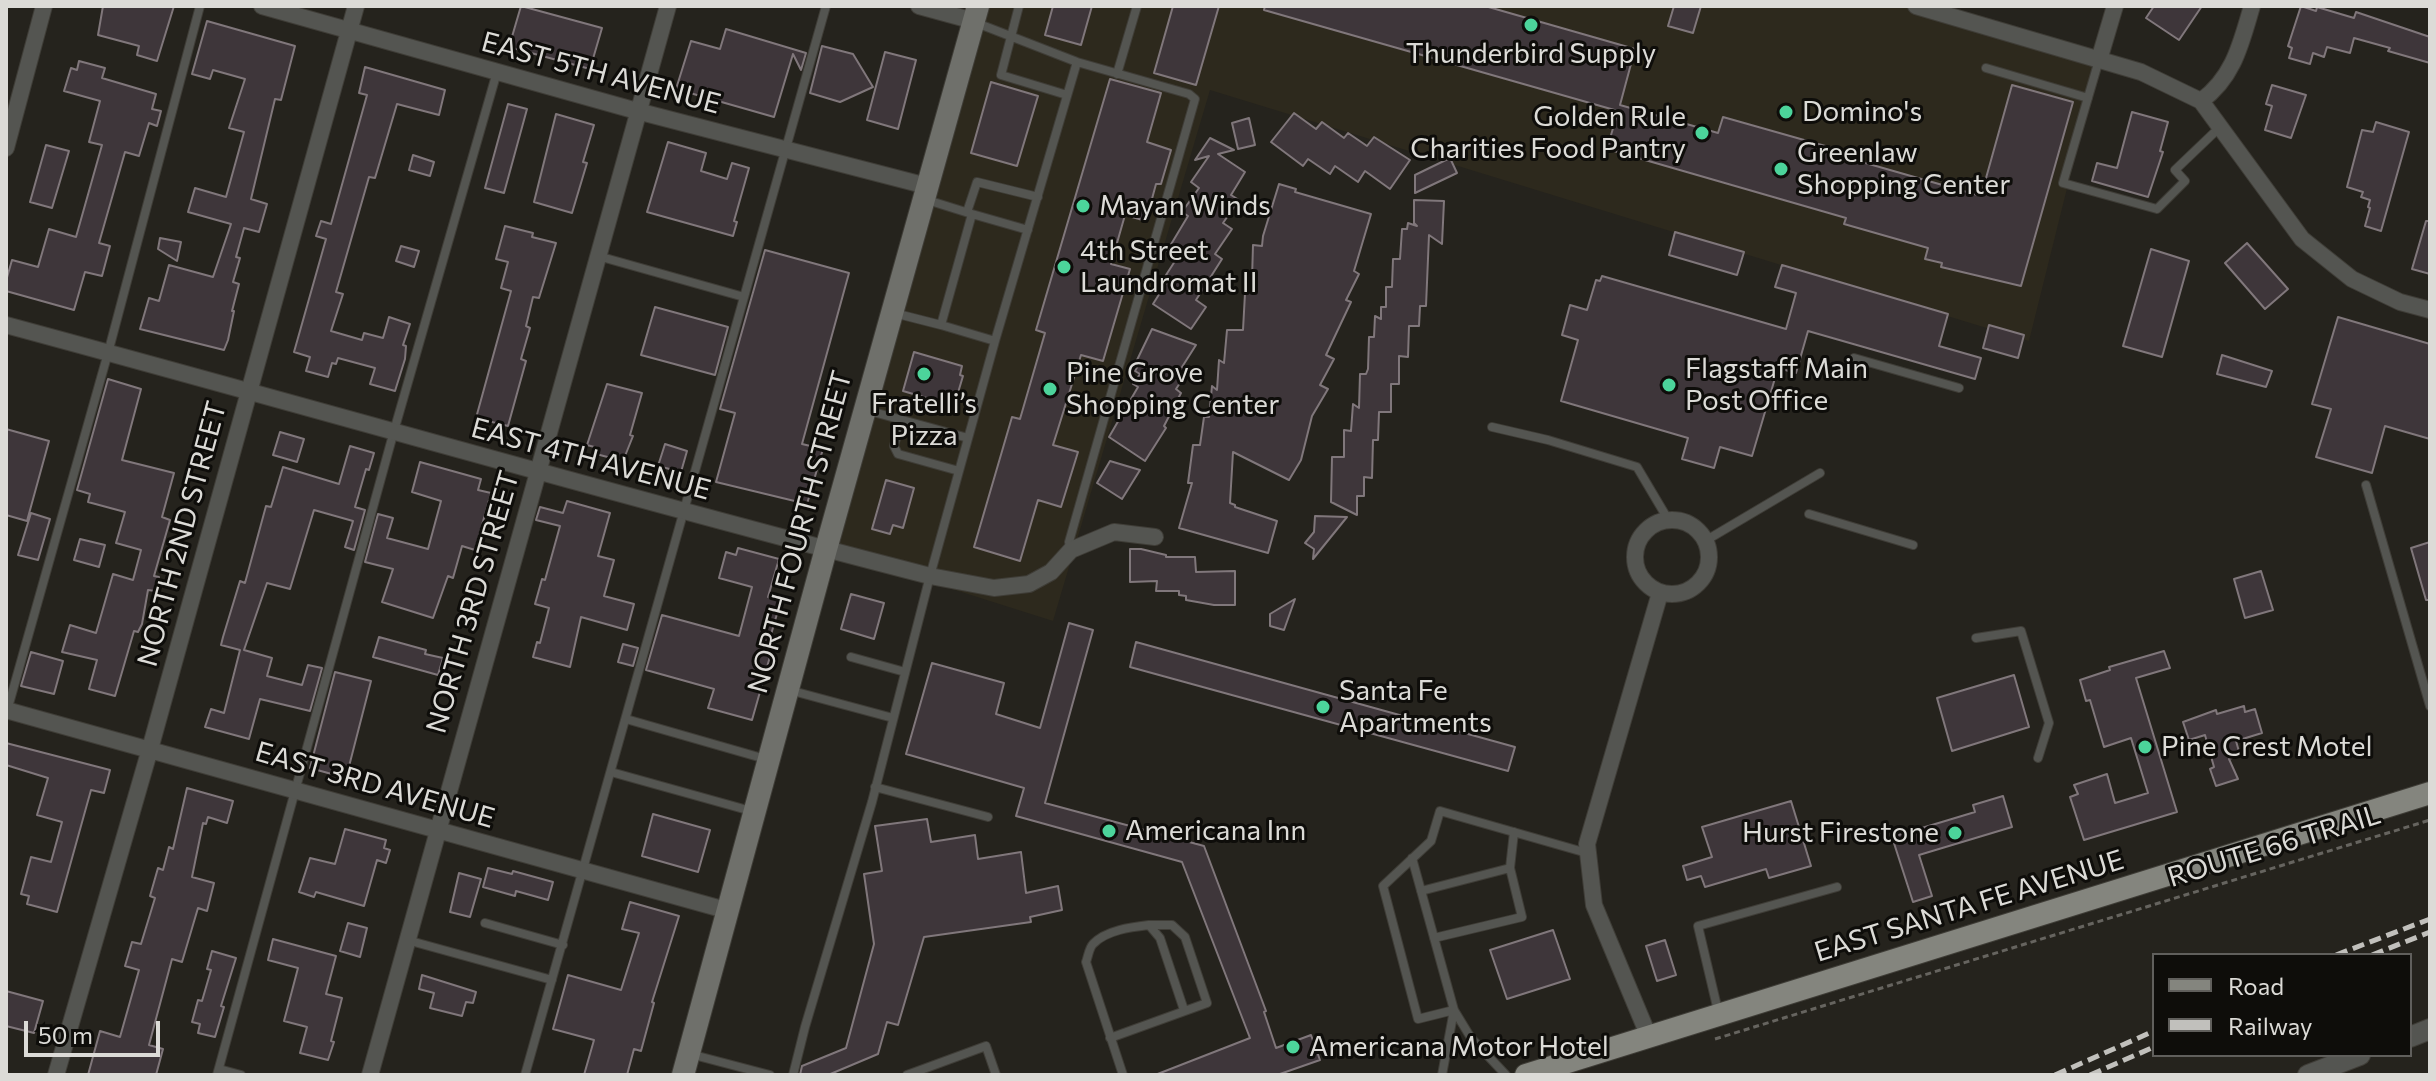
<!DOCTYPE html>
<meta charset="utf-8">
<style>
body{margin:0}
#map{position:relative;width:2436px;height:1081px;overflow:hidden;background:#25231d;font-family:Commissioner,sans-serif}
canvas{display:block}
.frame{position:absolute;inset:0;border:8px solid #dcdbd7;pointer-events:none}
.legend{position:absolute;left:2152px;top:953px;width:260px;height:104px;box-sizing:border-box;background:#0e0d0a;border:2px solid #605f5c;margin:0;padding:10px 14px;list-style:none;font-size:24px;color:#dcdbd7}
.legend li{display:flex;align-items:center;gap:16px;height:40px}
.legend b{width:40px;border:2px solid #605f5c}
.scale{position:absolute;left:24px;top:1021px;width:136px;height:36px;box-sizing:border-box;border:4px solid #dcdbd7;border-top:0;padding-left:10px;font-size:24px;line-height:28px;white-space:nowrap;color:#dcdbd7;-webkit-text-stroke:6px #0e0d0a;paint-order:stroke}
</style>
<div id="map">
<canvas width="2436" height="1081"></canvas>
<div class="frame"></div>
<ul class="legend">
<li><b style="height:10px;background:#84857e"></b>Road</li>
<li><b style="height:10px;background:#c1c0bc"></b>Railway</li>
</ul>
<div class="scale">50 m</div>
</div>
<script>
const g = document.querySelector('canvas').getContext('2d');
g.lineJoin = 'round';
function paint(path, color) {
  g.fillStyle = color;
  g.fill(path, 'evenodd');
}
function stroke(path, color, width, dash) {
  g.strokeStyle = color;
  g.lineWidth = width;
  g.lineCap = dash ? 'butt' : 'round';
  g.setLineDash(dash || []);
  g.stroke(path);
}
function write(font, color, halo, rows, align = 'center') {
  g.font = font + ' Commissioner,sans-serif';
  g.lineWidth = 6;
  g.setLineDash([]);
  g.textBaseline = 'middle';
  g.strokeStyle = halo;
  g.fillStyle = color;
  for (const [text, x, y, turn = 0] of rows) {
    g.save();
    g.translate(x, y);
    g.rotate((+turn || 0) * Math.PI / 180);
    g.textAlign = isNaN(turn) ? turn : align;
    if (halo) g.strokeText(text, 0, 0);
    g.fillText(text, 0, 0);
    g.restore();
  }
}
paint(new Path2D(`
 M981 6H1916L2099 60 2029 341 1210 90 1053 621 826 549Z`), '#2d291d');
const building = new Path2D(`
 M103 6H174L157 61 137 55 139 46 98 35Z
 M521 6 602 28 590 69 509 47Z
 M1053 6H1092L1081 45 1045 35Z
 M1173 6H1219L1196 85 1154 73Z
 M1265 6H1485L1635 49 1620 105 1718 133 1723 117 1850 153 1848 158 1981 196 2012 85 2073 102 2021 286 1941 267 1942 263 1925 259 1928 248 1844 224 1846 218 1607 149 1618 111 1264 10Z
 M1674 6H1701L1693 33 1668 26Z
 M2154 6H2202L2179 40 2146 18Z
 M2301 6 2316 11 2317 7 2354 18 2356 12 2430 37V63L2388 51 2390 48 2354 38 2350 53 2327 47 2324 57 2313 53 2310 64 2289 58 2292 48 2288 46Z
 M207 21 295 46 281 100 275 99 251 199 267 204 259 232 244 228 236 257 240 258 233 282 239 284 232 311H234L228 340 224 350 140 329 149 298 159 301 169 265 213 277 231 224 188 212 195 188 226 197 244 132 229 128 245 79 213 70 210 79 192 74Z
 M726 29 806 53 801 70 793 54 774 117 676 89 691 41 720 49Z
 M822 46 853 54 873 87 840 102 810 93Z
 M885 52 916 60 898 129 867 120Z
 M79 61 105 68 102 78 156 94 152 109 161 111 157 126 149 123 139 156 125 152 99 243 110 246 102 276 85 272 74 310 6 291V281L12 260 38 267 49 229 76 237 102 145 89 142 100 101 64 91 71 68 77 70Z
 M365 67 445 90 439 115 397 104 375 178 369 177 336 292 343 294 331 331 362 340 364 333 383 338 389 317 410 324 403 345 406 346 405 359 395 391 370 384 375 368 338 358 336 364 332 363 328 377 306 371 310 357 294 352 326 239 316 236 321 221 331 224 367 95 359 93Z
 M1110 79 1161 93 1147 142 1171 150 1161 184H1156L1146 221 1125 215 1111 264 1130 269 1103 361 1081 355 1053 445 1078 452 1061 507 1038 500 1020 561 974 547 1012 417 1020 419 1045 333 1036 330Z
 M991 82 1038 96 1017 166 971 153Z
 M2272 85 2306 95 2291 138 2265 130 2272 106 2266 104Z
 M508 104 527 109 504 193 485 188Z
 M2132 112 2168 122 2160 151 2163 152 2148 197 2092 181 2097 163 2117 168Z
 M1294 113 1316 129 1322 122 1344 138 1348 133 1367 146 1374 137 1410 160 1390 189 1365 171 1358 182 1335 166 1330 174 1308 159 1303 166 1271 142Z
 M556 114 594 125 583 162 587 163 572 213 534 202Z
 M1249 118 1255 145 1238 149 1232 123Z
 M2376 122 2409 132 2381 231 2365 226 2370 208 2368 207 2370 200 2361 197 2363 192 2347 187 2362 130 2373 132Z
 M1210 138 1234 150 1218 154 1245 172 1231 195 1239 200 1223 223 1232 229 1215 254 1222 259 1196 300 1206 307 1191 329 1153 304 1170 277 1166 275 1177 258 1167 251 1188 216 1182 212 1199 188 1191 182 1209 156 1195 160Z
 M668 142 706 153 701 171 727 179 732 163 749 168 734 221 737 222 733 236 647 212Z
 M46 145 69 151 52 208 30 202Z
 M413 155 434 162 430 176 409 170Z
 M1450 158 1457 173 1415 193V175Z
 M1279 184 1296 189 1295 192 1371 214 1354 271 1359 274 1346 300 1351 302 1326 355 1334 359 1320 385 1328 389 1312 416 1301 460 1289 480 1233 452 1230 503 1235 505V507L1277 521 1268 553 1179 528 1192 483H1188L1193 445H1200L1204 417H1209L1212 386 1217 390 1219 360 1224 363 1227 330H1243L1246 275 1252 279 1253 245 1262 246 1263 236Z
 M1414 200 1444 201 1442 244 1429 235 1426 306H1420L1419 326H1409L1408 357 1399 356V384H1391V412H1379L1378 440H1373L1372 478 1364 477V496H1357V515L1331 502 1332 457H1344V430L1351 431 1353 404 1359 408 1360 374H1366L1368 369 1369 337H1374L1375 316 1381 319V307H1386V287H1392L1393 259H1400L1402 229H1407L1408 223 1417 226 1414 223Z
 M2426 221H2430V274L2412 269Z
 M505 226 533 233 532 237 556 243 539 298 533 297 526 326 530 328 521 359 526 361 508 426 476 418 511 291 501 288 508 262 496 259Z
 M1675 232 1744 252 1737 275 1669 255Z
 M160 238 181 242 177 261 158 249Z
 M2247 243 2288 289 2265 309 2225 263Z
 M401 246 419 251 414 267 396 261Z
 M2151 249 2189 261 2162 357 2123 346Z
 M765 250 849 273 802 444 823 449 807 504 716 482 735 413 720 409Z
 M1782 265 1948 314 1939 346 1981 358 1975 379 1808 331 1796 373 1778 368 1752 456 1720 447 1714 468 1682 459 1688 438 1561 401 1578 340 1562 335 1570 305 1587 310 1596 280 1600 281 1602 276 1786 329 1796 293 1775 287Z
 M655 307 728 327 715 375 641 355Z
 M2338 317 2430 344V439L2385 426 2372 473 2316 457 2331 409 2312 404Z
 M1989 325 2024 335 2018 358 1983 348Z
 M1152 329 1196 345 1182 367 1188 371 1176 389 1181 393 1164 426 1166 428 1145 461 1109 437 1138 387 1133 384 1140 374 1135 371 1140 362 1137 360Z
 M914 352 962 366 960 375 963 376 954 406 903 391Z
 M2222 355 2272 371 2266 387 2217 374Z
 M108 379 141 389 122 460 174 473 162 517 170 520 154 576 159 577 155 591 148 590 142 624 138 632 134 631 115 696 89 689 97 660 62 652 70 625 96 633 113 574 133 580 141 550 116 543 125 512 88 502 90 494 77 490Z
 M607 384 642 393 630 435 633 436 623 461 596 454 598 448 587 445Z
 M6 429 49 441 27 521 6 515Z
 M280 432 304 439 297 462 273 455Z
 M665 444 687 451 681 472 658 466Z
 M350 446 374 453 369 470 366 469 355 507 365 510 354 550 345 547 353 521 314 510 290 589 267 583 244 650 272 658 267 676 302 685 308 665 322 668 310 711 260 699 249 739 205 727 211 709 224 713 240 650 221 645 223 637 240 581 245 583 266 506 271 507 283 467 339 484Z
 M1110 461 1140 470 1122 499 1097 483Z
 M420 462 481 479 478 490 491 493 475 550 462 546 453 578 448 576 433 618 382 602 393 569 365 562 378 514 393 518 387 538 428 549 441 501 412 492Z
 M886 480 914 488 903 528 893 525 890 534 872 529Z
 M567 501 610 513 598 556 614 560 604 596 634 604 627 630 581 617 570 667 533 657 537 642 540 643 549 608 535 604 542 579 545 580 560 526 536 520 540 507 563 513Z
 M31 513 50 519 38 560 18 555Z
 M1315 516 1347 517 1313 559 1314 549 1305 543 1314 532Z
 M80 539 105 545 99 567 74 560Z
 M2430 542V600H2426L2411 548Z
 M738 548 779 559 768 597 781 600 768 645 773 646 752 720 708 708 714 689 646 670 662 615 739 636 752 587 719 578 726 552 736 555Z
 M1130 549H1141L1166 555V557H1195L1196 572 1235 571V605H1214L1186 600V596L1179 595V591H1156L1157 581 1130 582Z
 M2261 571 2273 610 2245 618 2234 579Z
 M851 594 884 603 874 639 841 629Z
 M1295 599 1284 630 1270 626V614Z
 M1069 623 1093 630 1045 803 1204 846 1266 1011 1264 1012 1276 1048 1311 1035 1320 1060 1277 1075H1155L1250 1038 1182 862 1016 816 1024 788 906 754 932 663 1004 683 996 714 1040 728Z
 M379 637 426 650 425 654 443 658 438 675 373 657Z
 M1136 642 1515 747 1508 771 1130 667Z
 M623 644 638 648 633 666 618 662Z
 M2164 651 2170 668 2136 678 2177 812 2084 840 2070 797 2078 794 2074 785 2107 774 2115 803 2148 793 2131 738 2104 747 2090 700 2086 701 2080 680 2110 670 2109 667Z
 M31 652 63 661 54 694 21 686Z
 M335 672 371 681 346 778 310 768Z
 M2014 675 2029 727 1952 751 1937 698Z
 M2244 706 2245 712 2255 709 2262 733 2236 741 2240 755 2229 759 2238 779 2216 786 2210 769 2214 767 2205 735 2189 740 2183 722 2216 710 2217 714Z
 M6 743 110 770 104 793 91 790 57 912 27 904 29 896 21 894 31 857 51 862 62 822 37 815 48 778 6 765Z
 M187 788 233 801 227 823 208 817 206 824 203 823 192 877 214 883 207 911 198 908 182 962 172 959 149 1045 163 1049 156 1075H88L100 1031 120 1037 139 970 125 966 132 942 141 944 155 898 150 896 158 868 163 870 169 847 173 849Z
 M2003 796 2012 827 1919 855 1932 896 1913 902 1892 837 1975 812 1973 805Z
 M1791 801 1811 866 1769 878 1766 869 1705 887 1701 876 1687 880 1683 866 1712 857 1702 827Z
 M653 814 710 830 698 872 642 856Z
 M927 819 931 842 975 835 978 859 1021 852 1026 893 1058 886 1062 910 1030 917 1031 922 924 937 898 1025 887 1022 878 1054 828 1075H800L802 1066 846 1048 874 944 864 874 882 871 875 826Z
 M345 829 386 840 384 848 390 850 386 863 377 860 364 906 316 892 314 897 299 892 310 858 335 864Z
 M488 868 512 874 513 871 553 882 548 900 516 891 515 896 483 887Z
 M459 873 481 879 470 917 450 912Z
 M630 902 679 916 652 1002 654 1003 641 1051 634 1049 627 1075H584L594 1040 553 1029 568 975 621 990 639 933 622 929Z
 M348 923 367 928 360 957 340 951Z
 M1553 930 1570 979 1507 999 1490 950Z
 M273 939 336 956 326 994 342 998 331 1041 334 1042 328 1060 300 1053 307 1027 284 1021 298 968 268 960Z
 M1665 940 1676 975 1657 981 1646 946Z
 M212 951 236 958 221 1006 224 1007 215 1037 198 1033 200 1024 192 1022 198 1000 202 1001 211 970 207 969Z
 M422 975 476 992 473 1003 466 1002 462 1016 430 1008 434 993 419 989Z
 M6 991 43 1001 34 1033 6 1026Z`);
paint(building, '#3e363a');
stroke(building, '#80777b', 2);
const service = new Path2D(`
 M1019 6 1001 75 1067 95
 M974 22 1077 62 1189 94 1195 99 1069 542 1071 550
 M2099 60 2063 183 2157 209 2185 181 2175 170 2220 127
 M1986 68 2088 98
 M1117 74 1137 6
 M967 212 977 182 1038 197
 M972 214 1028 230
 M598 256 744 297
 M894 313 941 325 972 214 924 199
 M941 325 995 341
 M1854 358 1959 388
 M866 410 968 438
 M901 420 894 446 898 454 959 471
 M1492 427 1548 440 1637 467 1669 521
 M2366 485 2430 706
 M1809 514 1913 545
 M1705 541 1820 473
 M1976 638 2021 631 2049 723 2038 758
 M851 657 905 672
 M789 690 893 718
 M7 711 108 353 200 6
 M626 719 769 760
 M611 772 751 811
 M875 787 988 817
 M1412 858 1454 1010 1418 1019 1383 886 1431 841 1440 811 1587 853
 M1421 891 1510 868 1514 832
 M485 923 563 945
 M1434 938 1522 917 1510 868
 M407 940 552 980
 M1454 1010 1471 1038 1506 1075
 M1719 1015 1698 926 1837 887
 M1110 1038 1207 1003 1185 937 1172 925H1149
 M690 1054 770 1075
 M219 1069 241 1075
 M217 1075 394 431 497 72
 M525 1075 826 6
 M793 1075 805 1027 872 802 930 576 995 341 1077 62
 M907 1075 986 1046 996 1075
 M1123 1075 1086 962C1088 957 1089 948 1093 944 1106 930 1132 927 1149 925L1160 938 1184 1010
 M1442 1075 1454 1010`);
const minor = new Path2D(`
 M262 6 637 111 927 186
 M919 6 974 21
 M1916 6 2141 72 2201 101 2302 239 2352 279 2400 302 2430 310
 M2099 60 2115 6
 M2201 101C2234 77 2241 43 2252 6
 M6 148 44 6
 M6 325C314 408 621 497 930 576L994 588 1029 584 1051 572 1071 550 1114 532 1155 537
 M1635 557a37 37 0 1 1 74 0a37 37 0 1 1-74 0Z
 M6 710 729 911
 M1649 1037 1594 905 1587 844 1660 593
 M56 1075 150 749 356 6
 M370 1075 668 6`);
const tertiary = new Path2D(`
 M2410 1037 2430 1029
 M2308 1075 2360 1055`);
const secondary = new Path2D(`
 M683 1075 826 549 978 6`);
const primary = new Path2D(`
 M1526 1075 2430 793`);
stroke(service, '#3f3d37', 10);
stroke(minor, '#3f3d37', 18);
stroke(tertiary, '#3f3d37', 22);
stroke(secondary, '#3f3d37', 24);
stroke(primary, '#3f3d37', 24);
stroke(new Path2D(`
 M1715 1039 2430 820`), '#66645f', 3, [6, 4]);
stroke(service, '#545551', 8);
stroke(minor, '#545551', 16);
stroke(tertiary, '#545551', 20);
stroke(secondary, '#6f706b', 22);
stroke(primary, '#84857e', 22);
stroke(new Path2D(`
 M2336 955 2430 919
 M2372 955 2430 932
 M2055 1075 2154 1031
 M2090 1075 2154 1047`), '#c1c0bc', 5, [12, 6]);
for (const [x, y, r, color] of [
 [1531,25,8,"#4cd49b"],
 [1786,112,8,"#4cd49b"],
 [1702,133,8,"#4cd49b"],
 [1781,169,8,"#4cd49b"],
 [1083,206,8,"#4cd49b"],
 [1064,267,8,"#4cd49b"],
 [924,374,8,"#4cd49b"],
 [1669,385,8,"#4cd49b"],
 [1050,389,8,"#4cd49b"],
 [1323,707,8,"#4cd49b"],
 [2145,747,8,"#4cd49b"],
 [1109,831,8,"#4cd49b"],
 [1955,833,8,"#4cd49b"],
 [1293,1047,8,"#4cd49b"]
]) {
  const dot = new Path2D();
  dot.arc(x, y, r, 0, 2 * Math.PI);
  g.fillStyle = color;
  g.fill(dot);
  stroke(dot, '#0e0d0a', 3);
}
write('28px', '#dcdbd7', '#0e0d0a', [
 ["Thunderbird Supply",1531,54,"center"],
 ["Domino's",1802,112],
 ["Golden Rule",1686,117,"right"],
 ["Charities Food Pantry",1686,149,"right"],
 ["Greenlaw",1797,153],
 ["Shopping Center",1797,185],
 ["Mayan Winds",1099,206],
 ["4th Street",1080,251],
 ["Laundromat II",1080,283],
 ["Flagstaff Main",1685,369],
 ["Post Office",1685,401],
 ["Pine Grove",1066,373],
 ["Shopping Center",1066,405],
 ["Fratelli’s",924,404,"center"],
 ["Pizza",924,436,"center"],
 ["Santa Fe",1339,691],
 ["Apartments",1339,723],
 ["Pine Crest Motel",2161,747],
 ["Americana Inn",1125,831],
 ["Hurst Firestone",1939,833,"right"],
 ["Americana Motor Hotel",1309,1047]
], 'left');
write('28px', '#dcdbd7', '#0e0d0a', [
 ["EAST 5TH AVENUE",601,73,15],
 ["EAST 4TH AVENUE",591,459,15],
 ["NORTH FOURTH STREET",800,532,-75],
 ["NORTH 2ND STREET",182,534,-75],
 ["NORTH 3RD STREET",473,602,-74],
 ["EAST 3RD AVENUE",375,785,16],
 ["ROUTE 66 TRAIL",2274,846,-17],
 ["EAST SANTA FE AVENUE",1969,906,-17]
]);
</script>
